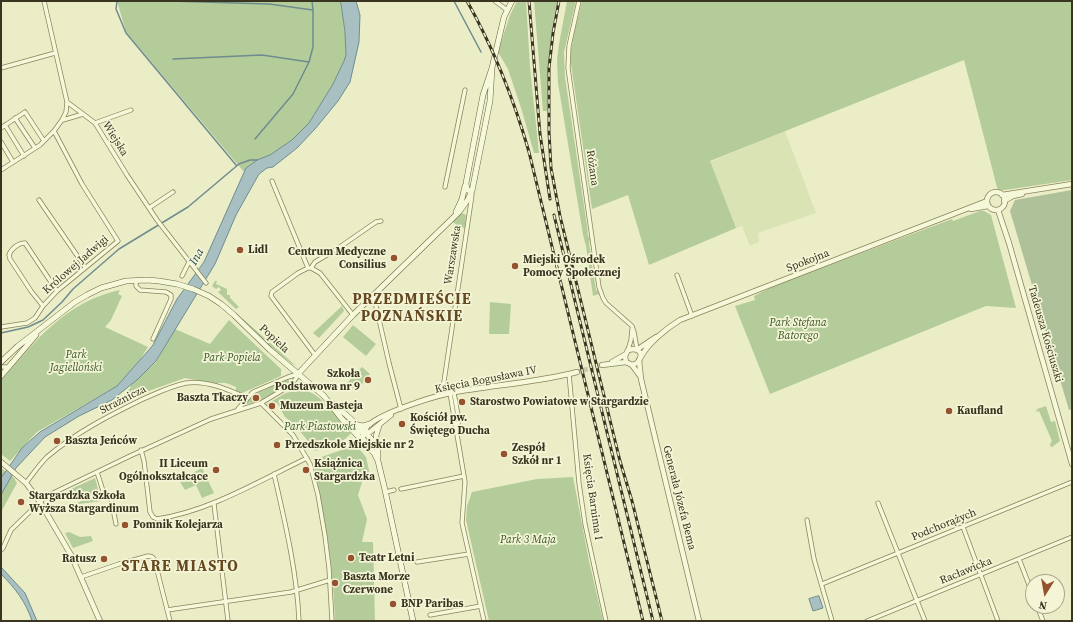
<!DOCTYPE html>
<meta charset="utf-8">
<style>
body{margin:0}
#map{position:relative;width:1073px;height:622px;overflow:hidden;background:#ebedc6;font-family:"Source Serif 4",serif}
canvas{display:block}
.frame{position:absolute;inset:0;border:2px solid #393520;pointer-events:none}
.north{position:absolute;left:1025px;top:574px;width:40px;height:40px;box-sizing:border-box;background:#f3f5d6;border:1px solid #a9a88d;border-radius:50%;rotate:191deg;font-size:11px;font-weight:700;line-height:16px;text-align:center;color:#393520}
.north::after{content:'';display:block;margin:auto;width:14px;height:18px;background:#96522e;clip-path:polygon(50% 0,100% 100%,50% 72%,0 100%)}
</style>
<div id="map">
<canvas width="1073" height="622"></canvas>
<div class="frame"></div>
<div class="north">N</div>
</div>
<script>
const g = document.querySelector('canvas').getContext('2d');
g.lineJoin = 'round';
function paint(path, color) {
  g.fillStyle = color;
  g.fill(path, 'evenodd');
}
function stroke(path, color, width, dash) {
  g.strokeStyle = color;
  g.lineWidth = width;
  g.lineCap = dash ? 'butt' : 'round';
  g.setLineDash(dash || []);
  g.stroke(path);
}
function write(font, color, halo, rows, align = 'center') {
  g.font = font + ' "Source Serif 4",serif';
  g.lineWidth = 3.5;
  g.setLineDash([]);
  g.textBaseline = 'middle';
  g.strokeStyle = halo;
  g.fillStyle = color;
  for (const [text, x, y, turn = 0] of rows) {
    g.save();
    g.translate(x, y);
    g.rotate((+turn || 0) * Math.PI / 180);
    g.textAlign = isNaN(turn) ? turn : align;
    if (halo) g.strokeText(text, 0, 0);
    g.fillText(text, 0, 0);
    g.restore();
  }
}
paint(new Path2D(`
 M785 131 816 213 758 233 759 242 750 246 742 226 736 228 710 162Z`), '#dae3b4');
paint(new Path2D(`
 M117 1H341L345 32 346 55 344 61 333 84 309 123 292 140 270 155 257 160 246 168 244 172 126 32Z
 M517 1H526L530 67 539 153H534L522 111 508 69 498 52 510 15Z
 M534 1H558C548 37 548 74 547 111H543Z
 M567 1H576L564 52 565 77 587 226 588 236 590 239C587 246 593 254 591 260L596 290 599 292V294L593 296 586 246 583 235 558 83 557 60 559 44Z
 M582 1H1072V180L998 191 964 60 710 161 736 228 649 265 628 195 592 209 570 57 574 33Z
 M980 211H984L991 215 1016 308 986 306 976 310 770 394 735 306 755 300 754 296 776 285 952 219 953 221Z
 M462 213 466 215 465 228C460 227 455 225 453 221Z
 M215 281H217L216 284 227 289V295H230V298L239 307 236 309 218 292 221 290 219 287 216 289 212 286Z
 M120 290 118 294 122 296 111 320 105 327 148 347 138 363 117 386 37 432 10 461 1 454V381C36 340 65 302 120 290Z
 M490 302 511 304 509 334H489Z
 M342 306 344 311 319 338 313 333Z
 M242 318 296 366C286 361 248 328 242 318Z
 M229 320 281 369V376L242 393 236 391V387C229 384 223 381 216 384L185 378 129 398 126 393 131 387 130 386 156 362 175 329 210 344Z
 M353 325 376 344 366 356 343 337Z
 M362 367 370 374 356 391 347 383Z
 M288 379 290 382 288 385 259 401 247 404H246L245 402 251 396Z
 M294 391C299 391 303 390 307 391 322 395 340 421 351 433 343 444 325 447 315 451L308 441 294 424 285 417 277 403H271L269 409 265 405 286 393Z
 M1046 406 1051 422 1055 421 1060 441 1052 447H1051L1050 444 1052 441 1039 411 1036 412 1037 409Z
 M356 445 366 457 370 475 363 479 358 495 367 519 362 542H373L375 621H335L333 585 331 583 332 573 327 535 313 460Z
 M1 468 14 478 17 483 1 512Z
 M202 468 214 493 202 498 196 485 185 490 179 480Z
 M573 477 589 561 603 621H489L466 520 467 506 472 492 537 479Z
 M95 478 99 493 89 495 69 490Z
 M99 496 101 501 72 505 91 497Z
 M69 532 80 537 91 536 93 541 73 548 65 533Z`), '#b4cc9a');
paint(new Path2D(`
 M1072 190V409L1069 410 1010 211 1015 200Z`), '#aec199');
const water = new Path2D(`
 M341 1H356L360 15 359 42 350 82 338 101 315 129 297 148 273 167 267 168 259 174 236 215 215 264 156 361 138 379 112 400 79 416 45 437 16 468 1 495V478L22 448 40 432 117 386 148 351 153 345 177 299 204 262 246 168 257 160 270 155 292 140 309 123 333 84 344 61 346 55 345 32Z
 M1 567 25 593 37 621H32C26 602 15 588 1 574Z
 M819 596 823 608 813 611 809 599Z`);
paint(water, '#a8c0c1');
stroke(water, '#6e8c90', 1);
stroke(new Path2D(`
 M117 1 116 9 126 33 236 165
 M169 1 269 4 313 10
 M454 1 481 52
 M173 59 262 55 309 62
 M255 139 293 94 309 62 313 47V10L312 1
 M1 333 28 327 43 320 62 302 73 289 119 249 188 207 239 164 250 160H257`), '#6e8c90', 1.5);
stroke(new Path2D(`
 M577 372 602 365`), '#c7c8a5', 4.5, [4.5, 2]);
const minor = new Path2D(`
 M44 1 67 102 95 123 127 175 157 220 206 283
 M495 1 507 10
 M579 1 569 46 568 68 599 287 603 298 606 303 632 326 634 332 637 349
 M1 68 55 53
 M15 118 35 148
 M63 120 83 114
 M95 123 131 110
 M5 125 24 156
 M1 128 25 112 44 141
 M1 142 13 162
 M1 170 40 145 54 131 62 120 66 112 67 102
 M272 181 308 268
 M445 187 465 90
 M39 200 85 267
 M149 208 173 192
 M311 268 315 262 337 249 376 222 381 221
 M677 275 692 316
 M182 276 189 262
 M136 281V286L140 290 166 292 171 295V299L153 339
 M372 296 375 302 389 363 401 409
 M43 306 31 291 10 259 9 255C11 249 18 243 25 243L57 291
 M1 327 27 323 35 318 43 306 57 291 118 241 82 184 54 131
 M628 350 631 340 632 329
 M315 355 271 296 272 292 298 273 308 268H311L320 273 353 315
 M1 367H8
 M569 374 579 483 585 524 606 621
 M450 393 465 482 462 523 484 621
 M454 393 459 421 457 427
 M443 395V388L472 195
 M261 403 293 435 310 464 318 495 325 536 329 568 332 621
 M238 409 253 392 288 377 298 374
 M141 450 144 461 150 512 153 517 157 519C210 511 259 481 307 458
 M97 472 104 494 107 497H110L111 499 116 524
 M274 474C285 522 297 572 299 621
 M26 483C33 474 39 465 47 457 75 433 110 415 143 399 157 393 171 386 186 383 207 380 227 389 247 398
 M401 489 464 476
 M386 492 394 490
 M878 503 925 621
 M214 504 228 621
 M807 520 814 559 832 621
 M963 527 998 621
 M1 550 3 548 11 530 44 498 49 495 130 456 211 419 261 403 291 385 297 377 298 374
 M1019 559 1033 595
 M417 562 469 554
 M81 577 119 564 148 556C153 556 154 558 155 562L170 621
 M822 584 1072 482
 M1037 606 1043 621
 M167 610 291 592 330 580
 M430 615 481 606
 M867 621 1072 537`);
const tertiary = new Path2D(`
 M987 201a9 9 0 1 1 18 0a9 9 0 1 1-18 0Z
 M1002 195 1072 184
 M1004 201 1013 196 1022 194
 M971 209 988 206
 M998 210 1009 243 1072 464
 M638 349 656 337
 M641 357C648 343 667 328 680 320L987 201
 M639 360 641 379 699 621
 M612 362 626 354
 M602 365 626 362 632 365 637 363 640 359 641 354 638 350 633 349 628 350 625 356 626 362
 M632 365 640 376
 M352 428 359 432H370L391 415
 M365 442C362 438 362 433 366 428 376 414 432 397 450 393 492 385 535 383 577 372
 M377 446 376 436 379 426
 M1 462 26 483 40 502 71 555 100 621`);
const secondary = new Path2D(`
 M473 188 470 191 467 190 466 183 483 95 492 68 504 17 512 1
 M456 212 462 199 465 186
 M1 362 18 346 75 302 87 295 101 288 126 281 147 280 159 281 177 284 193 289 209 296 221 304 234 315 270 350 324 396 341 418 374 453 378 461 385 490 413 621
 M298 374 353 315 459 212 467 201 472 191 490 101 492 68
 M1 376 36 335
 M333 404C343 412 373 437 377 448 378 451 378 455 378 458
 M357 425 363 426 370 424`);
stroke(minor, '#89835c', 5);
stroke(tertiary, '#89835c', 6);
stroke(secondary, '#6a643f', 6);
stroke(minor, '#f6f8da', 3.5);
stroke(tertiary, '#f6f8da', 4.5);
stroke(secondary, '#f6f8da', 5);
const rail = new Path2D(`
 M467 1C494 49 514 100 529 152L643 621
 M529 1 540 134 550 199
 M559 1 553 33 549 68V132L551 168 560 216 620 461 632 501 662 621
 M554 215 653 621`);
stroke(rail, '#393520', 3);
stroke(rail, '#f3f5d6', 1.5, [4.5]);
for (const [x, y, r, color] of [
 [240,250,4,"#96522e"],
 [394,258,4,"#96522e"],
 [515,266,4,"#96522e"],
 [368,380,4,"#96522e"],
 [256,398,4,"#96522e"],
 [462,402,4,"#96522e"],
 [272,406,4,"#96522e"],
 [949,411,4,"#96522e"],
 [402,424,4,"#96522e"],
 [57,441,4,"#96522e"],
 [277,445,4,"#96522e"],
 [504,454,4,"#96522e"],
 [216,470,4,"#96522e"],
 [306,470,4,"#96522e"],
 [21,502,4,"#96522e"],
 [125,525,4,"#96522e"],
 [351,558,4,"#96522e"],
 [104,559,4,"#96522e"],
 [335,583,4,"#96522e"],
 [393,604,4,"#96522e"]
]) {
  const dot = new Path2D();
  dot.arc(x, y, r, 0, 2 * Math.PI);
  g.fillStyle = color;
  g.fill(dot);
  stroke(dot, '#f3f5d6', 1.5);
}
write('11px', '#393520', '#f3f5d6', [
 ["Wiejska",115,139,58],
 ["Różana",592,168,82],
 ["Warszawska",453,255,-81],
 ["Spokojna",808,261,-21],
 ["Królowej Jadwigi",76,265,-41],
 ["Tadeusza Kościuszki",1045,334,74],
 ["Popiela",274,339,43],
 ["Księcia Bogusława IV",486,380,-11],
 ["Strażnicza",123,400,-27],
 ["Księcia Barnima I",592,497,82],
 ["Generała Józefa Bema",679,498,76],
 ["Podchorążych",944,525,-22],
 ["Racławicka",966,571,-22]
]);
write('bold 11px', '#393520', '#f3f5d6', [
 ["Lidl",248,250],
 ["Centrum Medyczne",386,252,"right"],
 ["Consilius",386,265,"right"],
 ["Miejski Ośrodek",523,260],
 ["Pomocy Społecznej",523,273],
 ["Szkoła",360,374,"right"],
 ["Podstawowa nr 9",360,387,"right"],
 ["Baszta Tkaczy",248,398,"right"],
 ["Starostwo Powiatowe w Stargardzie",470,402],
 ["Muzeum Basteja",280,406],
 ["Kaufland",957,411],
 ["Kościół pw.",410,418],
 ["Świętego Ducha",410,431],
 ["Baszta Jeńców",65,441],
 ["Przedszkole Miejskie nr 2",285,445],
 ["Zespół",512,448],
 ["Szkół nr 1",512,461],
 ["II Liceum",208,464,"right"],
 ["Ogólnokształcące",208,477,"right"],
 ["Książnica",314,464],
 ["Stargardzka",314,477],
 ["Stargardzka Szkoła",29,496],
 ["Wyższa Stargardinum",29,509],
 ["Pomnik Kolejarza",133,525],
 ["Teatr Letni",359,558],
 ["Ratusz",96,559,"right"],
 ["Baszta Morze",343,577],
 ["Czerwone",343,590],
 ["BNP Paribas",401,604]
], 'left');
write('italic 11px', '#395527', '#f3f5d6', [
 ["Park Stefana",798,323],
 ["Batorego",798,336],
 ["Park",76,355],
 ["Jagielloński",76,368],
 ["Park Popiela",232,358],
 ["Park Piastowski",320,427],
 ["Park 3 Maja",528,540]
]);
write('italic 12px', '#2f4d58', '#f3f5d6', [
 ["Ina",197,257,-60]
]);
g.letterSpacing = '1px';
write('bold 15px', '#654720', '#f3f5d6', [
 ["PRZEDMIEŚCIE",412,300],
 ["POZNAŃSKIE",412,317],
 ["STARE MIASTO",180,567]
]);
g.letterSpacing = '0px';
</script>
